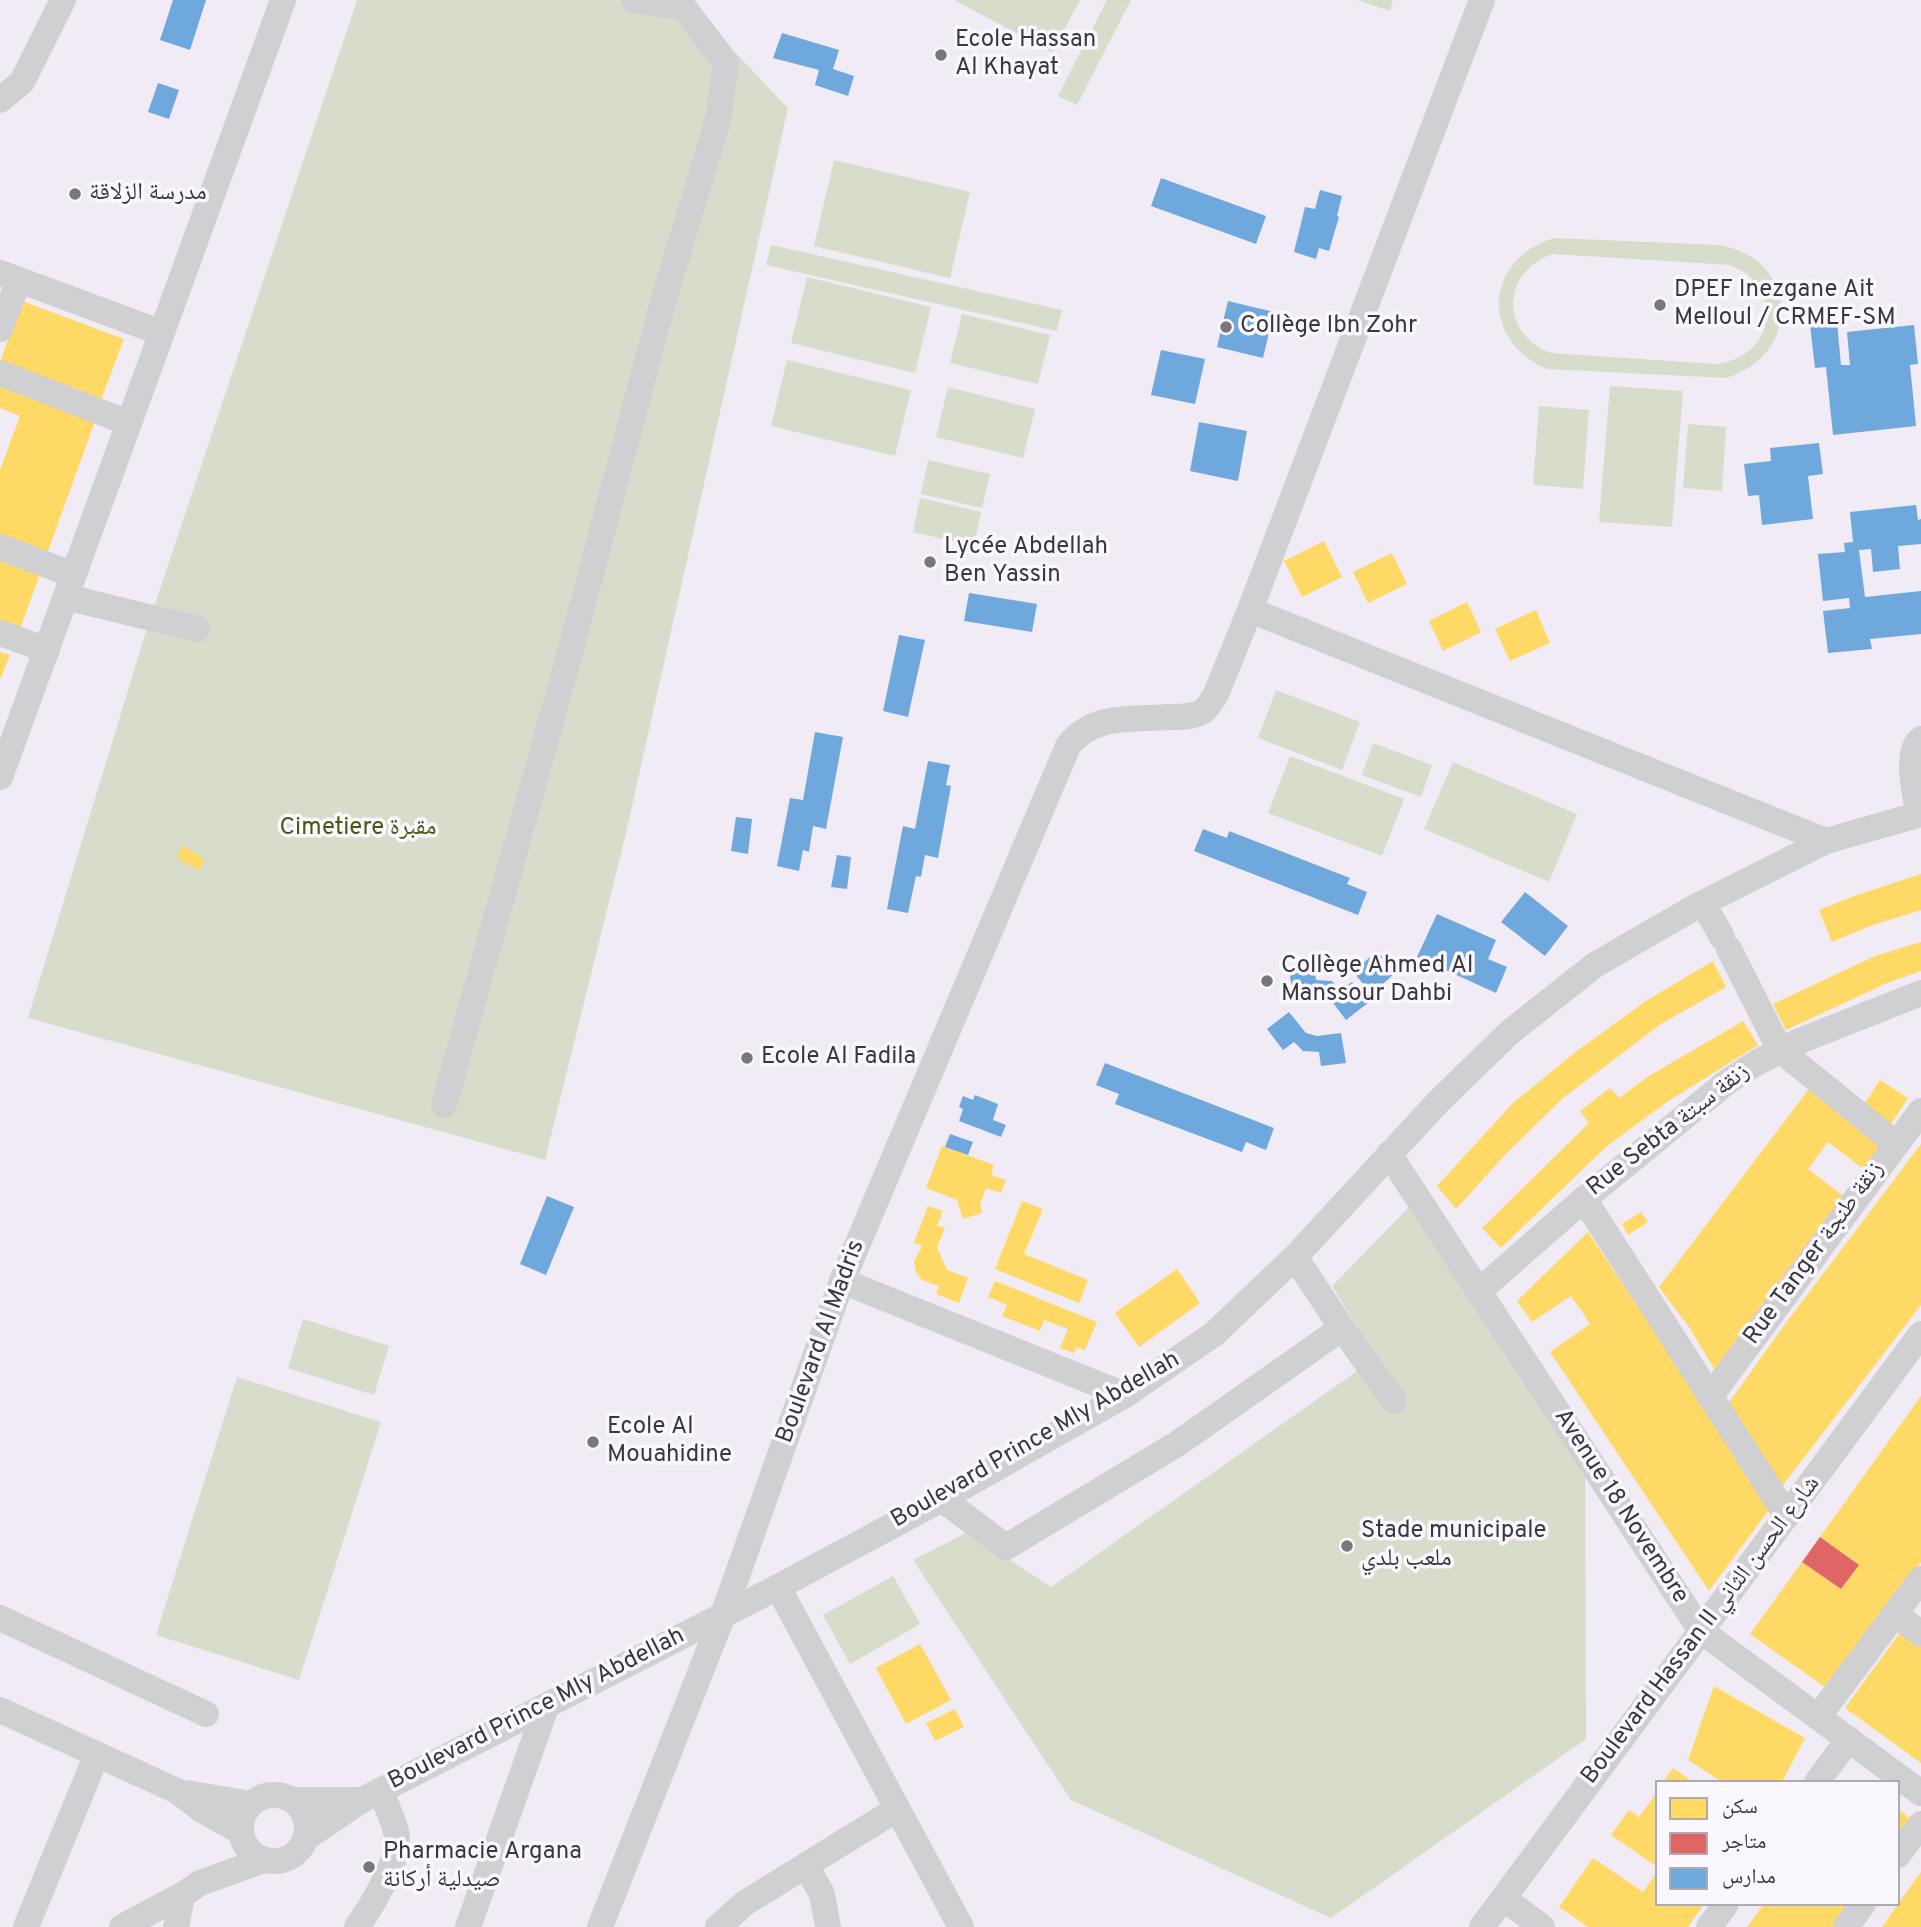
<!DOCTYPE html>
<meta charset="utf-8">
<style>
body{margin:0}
#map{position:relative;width:1921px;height:1927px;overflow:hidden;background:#f0ebf5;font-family:Overpass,"Noto Naskh Arabic",sans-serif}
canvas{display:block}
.legend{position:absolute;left:1655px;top:1780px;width:245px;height:126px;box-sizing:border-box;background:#faf7fe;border:2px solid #aeaab1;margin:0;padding:9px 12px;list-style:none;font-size:21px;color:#3b373e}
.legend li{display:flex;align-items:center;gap:14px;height:35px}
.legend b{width:35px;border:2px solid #aeaab1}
</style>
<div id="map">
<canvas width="1921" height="1927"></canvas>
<ul class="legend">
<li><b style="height:19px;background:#ffd966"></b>سكن</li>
<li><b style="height:19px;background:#e06666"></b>متاجر</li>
<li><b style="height:19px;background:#6fa8dc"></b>مدارس</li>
</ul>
</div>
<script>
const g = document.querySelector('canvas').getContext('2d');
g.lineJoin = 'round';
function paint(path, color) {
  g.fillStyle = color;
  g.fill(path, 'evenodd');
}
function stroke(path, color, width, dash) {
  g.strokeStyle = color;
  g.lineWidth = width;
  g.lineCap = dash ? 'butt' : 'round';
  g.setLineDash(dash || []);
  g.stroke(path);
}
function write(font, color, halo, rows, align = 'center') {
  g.font = font + ' Overpass,"Noto Naskh Arabic",sans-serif';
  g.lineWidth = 7;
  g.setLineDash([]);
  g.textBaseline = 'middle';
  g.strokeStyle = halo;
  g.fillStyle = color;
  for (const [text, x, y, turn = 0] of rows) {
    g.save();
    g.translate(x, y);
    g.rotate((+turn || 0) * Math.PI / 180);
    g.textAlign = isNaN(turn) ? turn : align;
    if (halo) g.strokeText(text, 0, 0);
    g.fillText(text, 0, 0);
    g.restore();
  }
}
paint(new Path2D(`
 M357 0H669L688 3 788 108 626 833 545 1160 28 1018 147 628Z
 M954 0H1080L1052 52Z
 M1107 0H1131L1077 105 1058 96Z
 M1357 0H1393L1390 11Z
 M834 160 970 192 950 278 814 246Z
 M1554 238 1719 245C1799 258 1803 355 1726 378L1547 369C1480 340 1484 259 1554 238ZM1552 254 1730 265C1786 287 1776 357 1716 364L1551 353C1500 333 1501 273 1552 254Z
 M771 245 1062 310 1057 331 766 265Z
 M807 277 931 307 915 373 791 343Z
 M962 314 1050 335 1038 384 950 363Z
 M787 360 911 390 895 456 771 426Z
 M1610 386 1683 391 1672 527 1599 522Z
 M948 387 1035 409 1023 458 936 437Z
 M1539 406 1589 410 1583 489 1533 485Z
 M1688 424 1726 427 1722 491 1683 488Z
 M928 460 990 474 982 508 921 494Z
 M920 498 981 512 974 546 913 532Z
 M1276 690 1360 722 1342 770 1258 738Z
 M1373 743 1432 765 1421 797 1362 775Z
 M1290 756 1404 799 1382 856 1268 813Z
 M1453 762 1577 814 1549 882 1424 829Z
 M1420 1196 1585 1445 1586 1739 1331 1918 1071 1800 913 1560 968 1532 1051 1587 1367 1364 1376 1357 1332 1286Z
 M303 1319 389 1346 374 1395 288 1368Z
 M237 1377 381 1422 299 1680 156 1635Z
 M893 1576 920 1624 850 1664 823 1615Z`), '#d8ddcb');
paint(new Path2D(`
 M22 301 124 339 101 400 0 362Z
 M0 377 98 413 44 562 0 545V470L20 416 0 408Z
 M1324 541 1342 577 1302 597 1284 561Z
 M0 552 42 569 20 629 0 622Z
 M1392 553 1407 584 1368 603 1353 572Z
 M1467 602 1481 632 1443 651 1429 621Z
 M1536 610 1550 643 1510 661 1495 629Z
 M0 652 10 655 0 680Z
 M183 846 205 859 199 870 177 858Z
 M1921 874V910L1870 926 1832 942 1819 910 1857 895Z
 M1921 942V971L1887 983 1786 1030 1773 1004 1875 956Z
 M1713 961 1726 987 1661 1024 1563 1098 1506 1154 1456 1209 1437 1186 1513 1103 1577 1051 1646 1001Z
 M1743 1021 1758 1045 1667 1102 1607 1146 1501 1248 1482 1228 1589 1123 1580 1111 1610 1088 1619 1098 1649 1076Z
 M1880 1080 1908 1098 1889 1127 1861 1109Z
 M1809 1089 1886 1148 1867 1172 1828 1142 1808 1169 1847 1199 1715 1370 1689 1327 1659 1287Z
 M1921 1144V1305L1783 1485 1755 1450 1728 1404 1783 1327Z
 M942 1146 994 1165 991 1175 1006 1180 1001 1193 986 1188 980 1204 982 1213 963 1219 957 1200 926 1188Z
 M1022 1201 1043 1209 1024 1254 1088 1280 1079 1303 995 1269Z
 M928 1206 943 1211 937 1226 945 1228 937 1247 947 1270 968 1278 959 1303 936 1294 939 1286 922 1280 916 1272 914 1262 922 1246 914 1243Z
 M1641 1212 1648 1222 1628 1235 1622 1224Z
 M1588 1232 1771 1507 1709 1591 1550 1352 1590 1324 1581 1310 1571 1296 1532 1322 1517 1301Z
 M1177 1269 1200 1303 1139 1347 1115 1313Z
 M995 1281 1097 1322 1085 1350 1077 1347 1074 1353 1060 1348 1068 1329 1044 1320 1040 1331 1002 1316 1007 1305 988 1297Z
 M1921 1396V1562L1829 1690 1750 1634 1802 1562 1841 1589 1859 1565 1820 1537Z
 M1902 1630 1921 1643V1763L1845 1708Z
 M920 1644 951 1700 906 1724 876 1668Z
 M1714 1686 1805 1738 1782 1782H1722L1688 1760Z
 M955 1709 964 1727 935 1741 926 1723Z
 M1673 1768 1693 1782H1663Z
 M1657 1792V1867L1611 1835 1629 1810 1639 1817Z
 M1898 1809 1912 1820 1898 1838Z
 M1593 1858 1643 1892 1657 1872V1904H1704L1688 1927H1588L1559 1907Z
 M1921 1872V1927H1882L1898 1904Z
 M1764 1904H1849L1832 1927H1747Z`), '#ffd966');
paint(new Path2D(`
 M1820 1537 1859 1565 1841 1589 1802 1562Z`), '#e06666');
paint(new Path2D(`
 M173 0H206L190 50 160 40Z
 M782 33 839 50 833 69 854 76 848 96 815 85 819 70 773 58Z
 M158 83 179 90 169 119 148 112Z
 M1161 178 1266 216 1256 244 1151 206Z
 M1320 190 1342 196 1337 216 1339 217 1329 251 1319 248 1316 259 1294 252 1305 207 1315 209Z
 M1228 301 1274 312 1263 358 1217 347Z
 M1837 322 1841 365H1850L1847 332 1914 325 1918 364 1910 365 1916 426 1833 435 1826 367 1815 368 1810 325Z
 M1161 350 1205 359 1195 404 1151 395Z
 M1199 422 1247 431 1238 481 1190 471Z
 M1819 443 1823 474 1808 476 1813 519 1762 525 1759 495 1748 496 1744 464 1771 461 1770 448Z
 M1916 505 1918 520 1921 519V544L1898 546 1900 569 1873 572 1871 549 1859 550 1865 597 1921 591V634L1870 639 1872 649 1828 653 1823 611 1850 608 1849 598 1823 601 1818 554 1845 552 1844 543 1853 542 1850 512Z
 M969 593 1037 604 1032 632 964 621Z
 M899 635 925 640 908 717 883 711Z
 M815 732 843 737 826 829 813 826 809 852 803 850 799 871 777 866 790 798 803 800Z
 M928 761 950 765 946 785 951 786 938 858 925 855 921 877 916 876 908 913 887 909 903 826 915 829Z
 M736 817 752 819 748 854 731 851Z
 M1203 829 1227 838 1229 831 1350 878 1347 884 1367 892 1358 915 1194 851Z
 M837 855 851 857 847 889 831 887Z
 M1525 892 1568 926 1545 956 1501 922Z
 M1437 914 1496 940 1488 959 1507 967 1496 993 1417 957Z
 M1377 951 1396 972 1372 994 1353 972Z
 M1314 966 1316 980 1332 981 1341 990 1352 982 1368 1003 1346 1020 1330 999 1318 997 1294 1001 1289 970Z
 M1289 1012 1306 1033 1317 1036 1341 1033 1346 1063 1321 1066 1319 1052 1303 1051 1294 1042 1283 1050 1267 1029Z
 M1105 1063 1274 1128 1266 1150 1246 1142 1242 1152 1115 1104 1119 1094 1096 1085Z
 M975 1095 998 1104 993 1120 1006 1125 1001 1137 959 1121 963 1109 959 1107 963 1096 973 1100Z
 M950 1134 973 1142 968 1155 945 1147Z
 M547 1196 574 1207 546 1275 520 1264Z`), '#6fa8dc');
stroke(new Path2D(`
 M1482 0 1250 610 1826 841
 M0 100 22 82 63 0
 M0 273 162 333
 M0 329 19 280
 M0 373 129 423
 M0 547 74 575
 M66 597 197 629
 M0 633 47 650
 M0 777 283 0
 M1918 814C1916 796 1904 751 1921 739
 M1703 903 1722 937
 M1729 949 1780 1050 1896 1144
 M444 1105 568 660 663 302 718 120 726 63 684 8 634 0
 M1389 1154 1701 1631 1921 1793
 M1584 1199 1787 1516
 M842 1281 1125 1395
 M1479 1291 1584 1199 1727 1082 1756 1063 1802 1040 1921 993
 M1342 1328 1394 1401
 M1710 1397 1921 1111
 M942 1499 1006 1547 1177 1444 1342 1328 1295 1257
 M778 1587 961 1927
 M1896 1614 1921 1634
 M0 1618 206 1714
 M0 1710 177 1791 202 1810 241 1832
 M1818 1717 1921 1579
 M1817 1782 1849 1739
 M186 1793 251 1804
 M241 1828a33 33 0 1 1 66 0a33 33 0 1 1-66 0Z
 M292 1800H362
 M307 1837 362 1800 778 1587 942 1499 1125 1395 1214 1334 1295 1257 1438 1102 1510 1032 1595 965 1695 907 1826 841 1921 814
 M1898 1855 1921 1824
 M806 1866 822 1894 828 1927
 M1503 1898 1542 1927
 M26 1927 97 1754
 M122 1927 182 1895 200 1883 264 1860
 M176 1927 182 1895
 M357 1927C371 1907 399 1862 397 1837 395 1822 386 1805 381 1791
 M468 1927 546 1707
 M600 1927 723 1615 842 1281 1068 746C1093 713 1133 720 1170 717 1180 717 1194 717 1203 711 1209 707 1212 700 1216 694L1250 610
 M718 1927 745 1903 897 1809
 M1482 1927 1921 1334
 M1709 1927 1726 1904
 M1846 1927 1863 1904`), '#d0cfd2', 26);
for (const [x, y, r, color] of [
 [941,55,7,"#7a767e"],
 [75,194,7,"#7a767e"],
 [1660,305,7,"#7a767e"],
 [1226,327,7,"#7a767e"],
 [930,562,7,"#7a767e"],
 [1267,981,7,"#7a767e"],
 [747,1058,7,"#7a767e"],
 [593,1442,7,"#7a767e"],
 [1347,1546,7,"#7a767e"],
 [369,1867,7,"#7a767e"]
]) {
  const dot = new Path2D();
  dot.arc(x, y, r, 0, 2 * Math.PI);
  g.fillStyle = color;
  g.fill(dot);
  stroke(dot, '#faf7fe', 2.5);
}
write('24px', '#3b373e', '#faf7fe', [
 ["Ecole Hassan",955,41],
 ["Al Khayat",955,69],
 ["مدرسة الزلاقة",89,194],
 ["DPEF Inezgane Ait",1674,291],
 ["Melloul / CRMEF-SM",1674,319],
 ["Collège Ibn Zohr",1240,327],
 ["Lycée Abdellah",944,548],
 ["Ben Yassin",944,576],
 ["Collège Ahmed Al",1281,967],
 ["Manssour Dahbi",1281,995],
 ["Ecole Al Fadila",761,1058],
 ["Ecole Al",607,1428],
 ["Mouahidine",607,1456],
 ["Stade municipale",1361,1532],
 ["ملعب بلدي",1361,1560],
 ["Pharmacie Argana",383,1853],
 ["صيدلية أركانة",383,1881]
], 'left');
write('24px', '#47580f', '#faf7fe', [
 ["Cimetiere مقبرة",358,829]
]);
write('24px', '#3b373e', '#faf7fe', [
 ["Rue Sebta زنقة سبتة",1669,1131,-38],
 ["Rue Tanger زنقة طنجة",1815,1254,-54],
 ["Boulevard Al Madris",822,1342,-70],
 ["Boulevard Prince Mly Abdellah",1036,1441,-30],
 ["Avenue 18 Novembre",1620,1507,57],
 ["Boulevard Hassan II شارع الحسن الثاني",1702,1631,-53],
 ["Boulevard Prince Mly Abdellah",537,1710,-27]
]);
</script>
